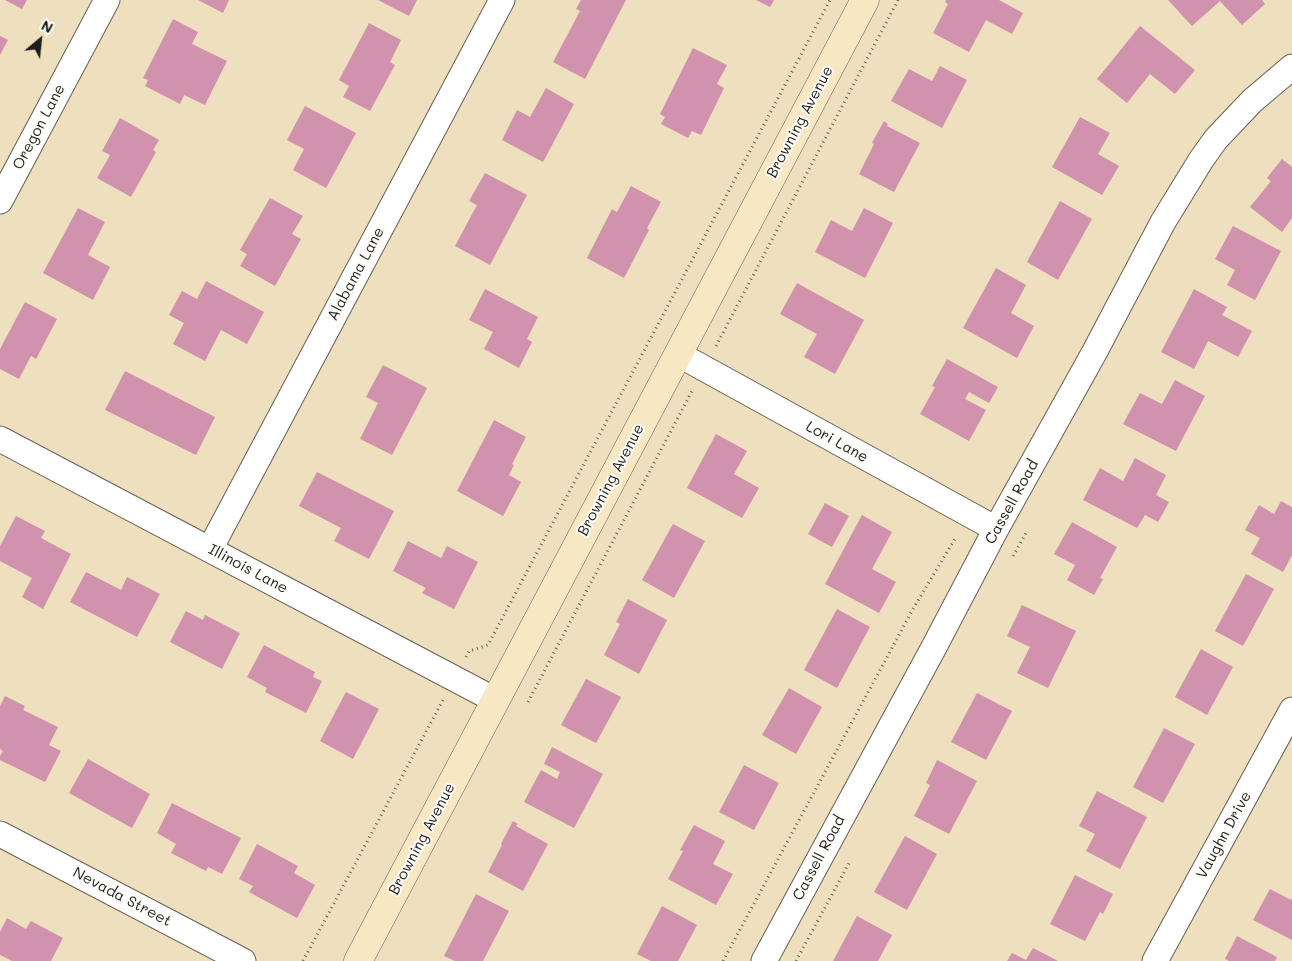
<!DOCTYPE html>
<style>
body{margin:0}
#map{position:relative;width:1292px;height:961px;overflow:hidden;background:#eedfbe;font-family:Mali,sans-serif}
canvas{display:block}
.north{position:absolute;left:15px;top:15px;width:50px;height:50px;-webkit-text-stroke:4px #fdfcf7;paint-order:stroke;rotate:28deg;font-size:14px;font-weight:700;line-height:20px;text-align:center;color:#1c1c1c}
.north::after{content:'';display:block;margin:auto;width:18px;height:22px;background:#1c1c1c;clip-path:polygon(50% 0,100% 100%,50% 72%,0 100%)}
</style>
<div id="map">
<canvas width="1292" height="961"></canvas>
<div class="north">N</div>
</div>
<script>
const g = document.querySelector('canvas').getContext('2d');
g.lineJoin = 'round';
function paint(path, color) {
  g.fillStyle = color;
  g.fill(path, 'evenodd');
}
function stroke(path, color, width, dash) {
  g.strokeStyle = color;
  g.lineWidth = width;
  g.lineCap = dash ? 'butt' : 'round';
  g.setLineDash(dash || []);
  g.stroke(path);
}
function write(font, color, halo, rows, align = 'center') {
  g.font = font + ' Mali,sans-serif';
  g.lineWidth = 4;
  g.setLineDash([]);
  g.textBaseline = 'middle';
  g.strokeStyle = halo;
  g.fillStyle = color;
  for (const [text, x, y, turn = 0] of rows) {
    g.save();
    g.translate(x, y);
    g.rotate((+turn || 0) * Math.PI / 180);
    g.textAlign = isNaN(turn) ? turn : align;
    if (halo) g.strokeText(text, 0, 0);
    g.fillText(text, 0, 0);
    g.restore();
  }
}
paint(new Path2D(`
 M5 0H27L22 9Z
 M198 0H229L223 13Z
 M378 0H417L409 16Z
 M581 0H626L585 79 553 62 580 11 576 9Z
 M756 0H774L770 7Z
 M946 0H999L1023 13 1012 34 986 20 969 52 933 33 948 4 945 2Z
 M1168 0H1262L1265 4 1242 25 1220 1 1192 26Z
 M173 19 198 32 192 44 227 61 205 105 184 95 180 104 145 86 148 80 143 78Z
 M369 23 401 40 390 62 395 65 370 111 343 97 349 86 339 80Z
 M1140 26 1195 70 1175 94 1150 74 1127 103 1097 79Z
 M0 36 8 40 0 55Z
 M693 48 727 65 717 84 724 88 701 135 692 131 688 138 661 124 665 117 660 114Z
 M940 66 967 80 942 128 891 101 909 69 932 81Z
 M546 88 574 104 543 162 502 140 517 110 530 117Z
 M305 106 356 133 326 188 293 170 304 149 287 140Z
 M1080 117 1110 133 1098 154 1119 166 1102 195 1052 167Z
 M120 118 159 140 153 150 156 152 131 197 97 178 110 155 102 151Z
 M884 121 888 124 887 126 920 143 894 192 859 174 874 144 872 143Z
 M1282 159 1292 167V218L1282 232 1250 207 1271 181 1267 178Z
 M485 173 527 195 490 265 455 246 477 205 469 201Z
 M631 186 661 202 647 228 649 230 624 278 587 258 612 209 617 212Z
 M270 198 303 216 292 234 301 239 275 286 240 266 247 254 240 250Z
 M1060 201 1092 219 1058 280 1027 262Z
 M78 208 105 222 88 255 110 267 93 300 43 273Z
 M864 208 893 223 865 278 815 252 831 220 852 231Z
 M1233 226 1281 251 1255 300 1227 285 1235 270 1215 259Z
 M996 268 1026 285 1011 313 1034 326 1017 358 963 328Z
 M206 281 264 312 247 344 221 330 205 361 173 344 184 323 169 315 182 291 197 299Z
 M797 283 864 320 835 374 804 357 817 334 780 314Z
 M485 289 538 317 527 339 532 342 519 368 484 349 493 332 469 320Z
 M1194 289 1227 307 1222 315 1252 331 1238 357 1208 341 1194 369 1161 352Z
 M25 302 57 319 36 359 31 356 19 379 0 369V349Z
 M947 359 998 387 989 403 969 392 965 399 986 410 969 441 920 414 935 387 932 386Z
 M383 365 427 388 392 455 360 439 378 403 366 397Z
 M125 371 215 417 196 455 105 410Z
 M1175 380 1205 396 1176 451 1123 424 1140 393 1162 404Z
 M494 420 526 437 512 464 514 465 509 475 521 482 503 516 457 491Z
 M716 434 747 451 734 474 759 488 742 518 687 488Z
 M1135 458 1166 475 1156 495 1169 502 1158 522 1145 515 1137 528 1083 500 1100 468 1123 481Z
 M317 472 394 511 369 559 334 541 341 528 299 506Z
 M1281 501 1292 507V555L1283 572 1251 554 1260 538 1245 530 1259 505 1274 514Z
 M825 503 849 516 832 547 808 534Z
 M862 515 892 532 872 569 896 582 879 613 825 584Z
 M16 516 45 531 41 538 71 554 43 609 22 597 32 578 0 561V546Z
 M1072 522 1117 547 1100 578 1103 579 1094 595 1067 580 1075 565 1054 554Z
 M673 524 705 541 674 598 642 580Z
 M408 541 441 558 447 546 478 562 454 609 422 593 426 588 393 571Z
 M86 572 121 590 127 577 160 594 137 637 70 602Z
 M1246 574 1274 589 1243 646 1215 631Z
 M628 599 667 620 639 674 604 655 620 624 616 622Z
 M1022 605 1076 631 1048 688 1017 673 1030 647 1007 636Z
 M837 609 870 627 837 688 804 670Z
 M186 611 203 620 205 615 240 633 222 669 170 642Z
 M264 645 315 672 313 677 322 681 306 713 265 692 267 688 247 677Z
 M1201 649 1233 667 1207 715 1175 697Z
 M586 679 621 697 596 743 561 725Z
 M789 688 822 707 796 754 762 735Z
 M346 692 379 709 353 759 320 741Z
 M977 693 1012 711 986 760 951 742Z
 M5 696 25 706 23 710 58 727 49 745 61 751 45 782 0 760V756L3 751 0 749V706Z
 M1164 728 1195 744 1163 803 1133 787Z
 M552 747 603 774 574 828 524 802 541 770 557 779 560 772 544 764Z
 M88 759 150 794 132 828 69 793Z
 M937 760 977 781 949 834 914 816 930 785 926 783Z
 M744 765 779 783 754 830 719 812Z
 M1097 791 1147 817 1120 869 1086 851 1095 834 1079 826Z
 M172 803 241 838 222 874 208 867 206 871 171 853 176 844 157 833Z
 M513 821 518 824 516 826 548 844 523 891 488 872 502 845 501 844Z
 M694 825 725 841 713 864 733 874 716 905 668 879 683 851 680 850Z
 M905 836 937 854 907 910 874 892Z
 M257 844 298 866 294 873 315 885 297 918 249 892 253 886 239 879Z
 M1075 875 1113 894 1103 914 1100 912 1085 941 1050 924Z
 M1270 889 1291 900 1292 897V940L1253 920Z
 M476 894 509 911 483 961H455L444 956Z
 M662 906 697 925 678 961H651L637 954Z
 M857 916 892 935 878 961H833Z
 M7 918 26 929 31 921 63 938 51 961H12L0 955V932Z
 M1237 936 1277 957 1275 961H1229L1225 959Z
 M1033 948 1058 961H1007L1012 953 1026 960Z`), '#d092ac');
const street = new Path2D(`
 M0 201 107 0
 M678 354 996 529
 M0 439 495 700
 M210 549 502 0
 M0 834 243 961
 M764 961 933 649 996 529 1094 353 1163 222 1201 160 1216 139 1252 101 1292 67
 M1155 961 1292 710`);
const secondary = new Path2D(`
 M358 961 865 0`);
stroke(street, '#666055', 27);
stroke(secondary, '#666055', 29);
stroke(new Path2D(`
 M716 346 898 0
 M1013 556 1026 533
 M466 657 469 651 488 645 830 0
 M528 702 692 391
 M303 961 443 700
 M723 961 913 609 956 537
 M796 961 849 863`), '#666055', 3, [1, 4]);
stroke(street, '#fff', 25);
stroke(secondary, '#f7e8c3', 28);
write('15px', '#1c1c1c', '#fdfcf7', [
 ["Browning Avenue",800,122,-62],
 ["Oregon Lane",39,127,-62],
 ["Alabama Lane",356,274,-62],
 ["Lori Lane",837,442,29],
 ["Browning Avenue",611,480,-62],
 ["Cassell Road",1012,502,-61],
 ["Illinois Lane",248,569,28],
 ["Vaughn Drive",1224,835,-61],
 ["Browning Avenue",422,839,-62],
 ["Cassell Road",819,858,-62],
 ["Nevada Street",122,897,28]
]);
</script>
